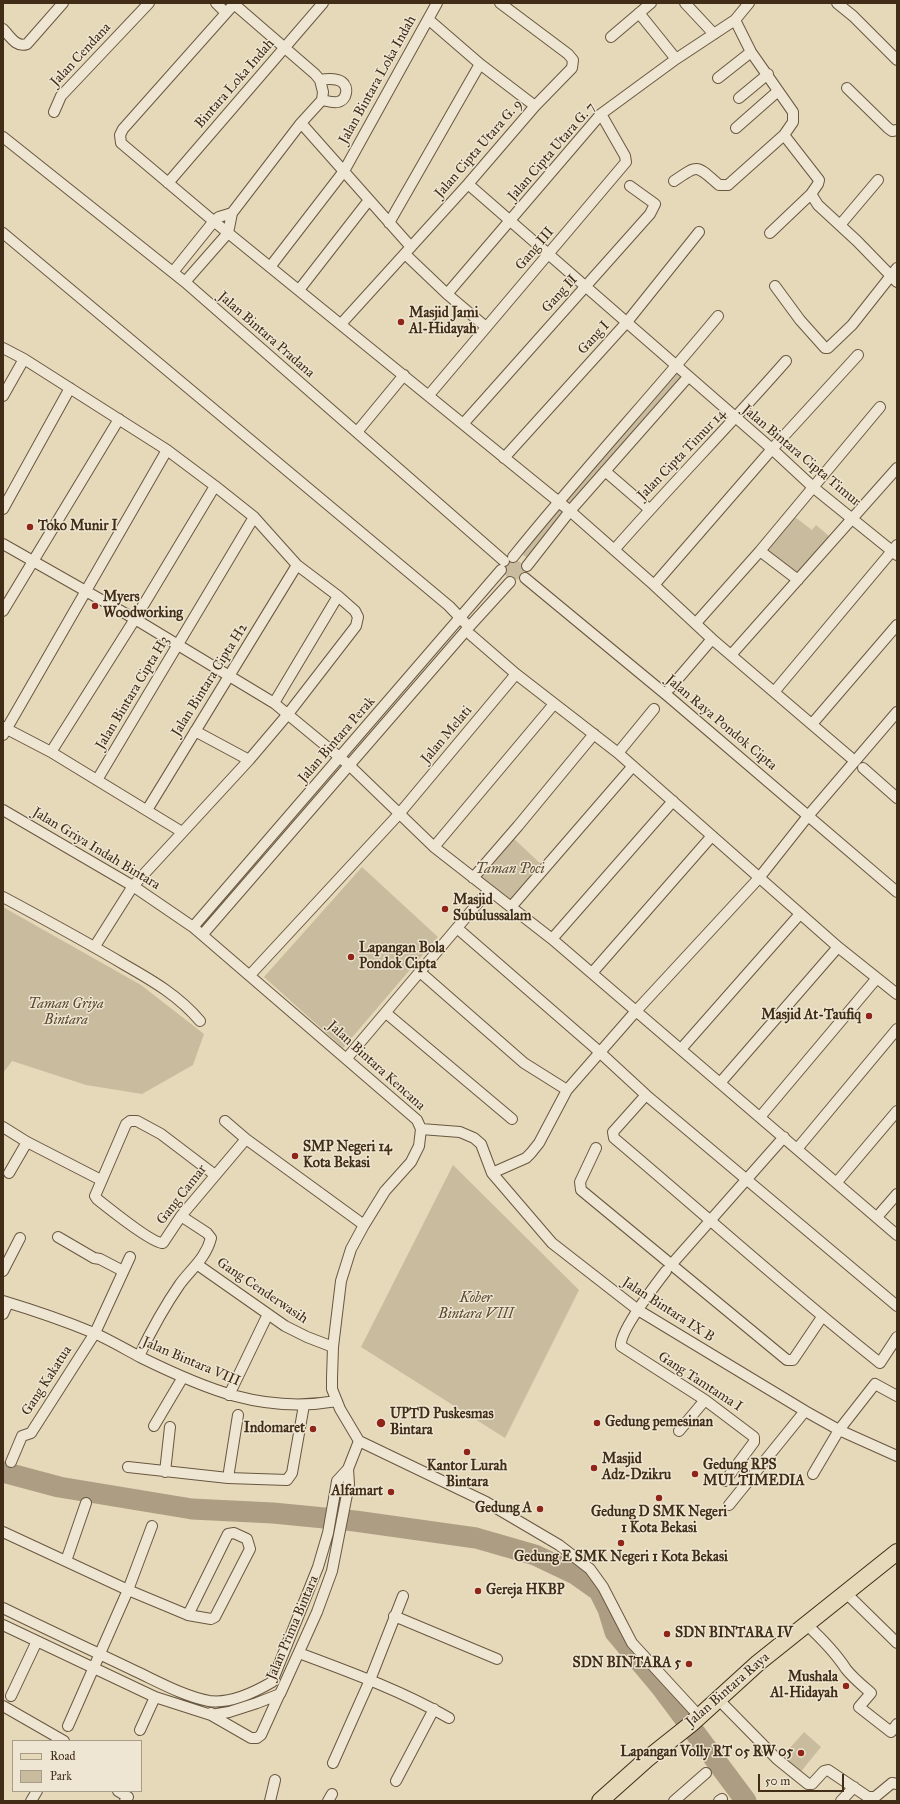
<!DOCTYPE html>
<style>
body{margin:0}
#map{position:relative;width:900px;height:1804px;overflow:hidden;background:#e5d9ba;font-family:"IM FELL Great Primer",serif}
canvas{display:block}
.frame{position:absolute;inset:0;border:4px solid #402c17;pointer-events:none}
.legend{position:absolute;left:12px;top:1740px;width:130px;height:52px;box-sizing:border-box;background:#eee6d2;border:1px solid #a89c87;margin:0;padding:5px 7px;list-style:none;font-size:12px;color:#402c17}
.legend li{display:flex;align-items:center;gap:8px;height:20px}
.legend b{width:20px;border:1px solid #a89c87}
.scale{position:absolute;left:758px;top:1774px;width:86px;height:18px;box-sizing:border-box;border:2px solid #402c17;border-top:0;padding-left:5px;font-size:12px;line-height:14px;white-space:nowrap;color:#402c17;-webkit-text-stroke:3px #eee6d2;paint-order:stroke}
</style>
<div id="map">
<canvas width="900" height="1804"></canvas>
<div class="frame"></div>
<ul class="legend">
<li><b style="height:5px;background:#e5d9ba"></b>Road</li>
<li><b style="height:11px;background:#c9bc9e"></b>Park</li>
</ul>
<div class="scale">50 m</div>
</div>
<script>
const g = document.querySelector('canvas').getContext('2d');
g.lineJoin = 'round';
function paint(path, color) {
  g.fillStyle = color;
  g.fill(path, 'evenodd');
}
function stroke(path, color, width, dash) {
  g.strokeStyle = color;
  g.lineWidth = width;
  g.lineCap = dash ? 'butt' : 'round';
  g.setLineDash(dash || []);
  g.stroke(path);
}
function write(font, color, halo, rows, align = 'center') {
  g.font = font + ' "IM FELL Great Primer",serif';
  g.lineWidth = 3;
  g.setLineDash([]);
  g.textBaseline = 'middle';
  g.strokeStyle = halo;
  g.fillStyle = color;
  for (const [text, x, y, turn = 0] of rows) {
    g.save();
    g.translate(x, y);
    g.rotate((+turn || 0) * Math.PI / 180);
    g.textAlign = isNaN(turn) ? turn : align;
    if (halo) g.strokeText(text, 0, 0);
    g.fillText(text, 0, 0);
    g.restore();
  }
}
paint(new Path2D(`
 M678 371 684 376 571 508 561 500Z
 M558 506 566 512 529 559 519 552Z
 M795 517 812 530 816 525 829 536 796 577 765 552Z
 M504 570a10 10 0 1 1 20 0a10 10 0 1 1-20 0Z
 M511 836 543 866 512 901 478 874Z
 M362 867 438 937 343 1048 264 977Z
 M3 907 141 985 204 1034 193 1065 142 1094 86 1085 12 1061 3 1073Z
 M453 1165 579 1290 505 1438 361 1347Z
 M804 1732 821 1747 799 1774 781 1758Z`), '#c9bc9e');
stroke(new Path2D(`
 M3 1472 59 1487 192 1509 273 1513 355 1521 476 1538 535 1555 575 1574 599 1591 608 1609 615 1632 661 1687 746 1801`), '#ad9e83', 21);
const minor = new Path2D(`
 M216 3 225 12
 M235 3 123 129 120 135 121 143 211 219 570 511 654 585 712 639 850 757
 M685 3 714 34
 M837 3 853 16 897 60
 M639 13 676 59
 M428 19 480 64 535 106
 M735 20 751 52 793 112V122L784 135 819 180 818 184 811 194 818 205 857 241 897 282
 M3 29C10 36 16 48 27 44L63 3
 M611 37 651 3
 M718 78 751 52
 M320 80C326 79 336 78 342 82 349 87 347 100 338 102 333 103 327 101 322 100
 M847 88 888 128 892 131 897 130
 M739 98 768 74
 M54 112 61 96 149 3
 M301 123 411 247
 M736 128 778 91
 M3 137 185 282 504 561
 M674 181C699 164 696 165 719 185H728L784 135
 M168 183 323 3
 M468 184 772 449 814 488 897 555
 M389 223 480 64
 M840 225 878 180
 M3 233 449 606 469 627
 M770 233 811 194
 M405 254 447 294 486 327
 M270 267 344 171 437 3
 M173 272 214 221 219 217 232 213 301 123 322 100 323 92 320 80 315 74 234 4
 M185 282 228 233 232 213
 M775 286 800 320 825 348H828L852 325 897 268
 M299 290 369 200
 M447 294 601 114 676 59 735 20 749 3
 M341 324 468 184 535 106 572 68 573 60 568 54 500 3
 M3 348 24 359 167 450 215 486 254 517 297 565 338 596 355 611 358 617 356 626 288 714 249 760 133 886 95 946
 M429 395 626 162 625 156 601 114
 M3 396 24 359
 M463 424 650 214 655 204 630 186
 M357 432 404 375
 M504 458 627 322 699 232
 M605 471 649 509
 M3 509 70 388
 M3 544 135 619 274 703 349 765 434 847 552 939 897 1235
 M614 550C670 486 730 425 786 361
 M760 551 798 580
 M513 557C579 475 651 397 718 316
 M527 566 570 511 688 377
 M525 578 669 697 897 892
 M654 585 772 449 858 355
 M3 611 119 419
 M696 623 760 551 880 407
 M471 635 516 674 618 753 838 947 897 994
 M731 655 897 468
 M670 688 712 639
 M774 692 897 545
 M274 703 338 596
 M812 724 897 625
 M3 727 51 752 182 832
 M195 731 249 760
 M3 735 167 450
 M51 752 135 619 215 486
 M618 753 654 709
 M863 768 897 798
 M97 780 254 517
 M3 810 133 886 193 927 417 1120 421 1129 419 1146 411 1162 385 1191 364 1225 351 1249 341 1281 333 1347 332 1378V1389L340 1409 359 1441 486 1502 559 1545 590 1569 603 1587 632 1643 699 1716
 M147 810 297 565
 M434 847 554 704
 M473 878 518 826 594 734
 M3 897C44 919 85 941 125 965 153 981 179 996 200 1021
 M511 907 633 766
 M193 927 501 570
 M457 928 594 1047 646 1095 897 1306
 M203 934 469 627 510 582
 M552 939 673 801
 M420 972 524 1063 567 1090
 M592 973 711 837
 M250 975 399 814 516 674
 M386 1013 512 1119
 M681 1049 800 914
 M347 1058 489 890
 M720 1083 838 947
 M646 1095 613 1132 614 1138C703 1213 789 1291 880 1363L897 1337
 M760 1117 877 978
 M225 1121 246 1139 364 1225
 M3 1127 27 1142 101 1180
 M421 1129 460 1132 474 1138 481 1144 492 1173 552 1243 638 1310 805 1411 839 1430 897 1456
 M596 1148 580 1182 581 1190 787 1360H793L822 1317
 M797 1149 897 1029
 M9 1173 27 1142
 M492 1173 526 1158 531 1153 539 1143 567 1090 636 1011 759 878 808 816 897 712
 M215 1175 161 1134 137 1121H130L126 1124 95 1196 97 1199C107 1207 153 1244 163 1243L181 1216 246 1139
 M837 1182 897 1111
 M877 1217 897 1194
 M58 1237 94 1258 100 1259 123 1271
 M198 1265 285 1326 307 1337 333 1347
 M671 1265 784 1137
 M3 1271 20 1238
 M666 1271C656 1284 619 1332 621 1346L705 1400 754 1437V1442L725 1481
 M3 1301C33 1310 65 1321 94 1333 110 1340 125 1349 140 1357 205 1389 263 1414 337 1401
 M3 1314 8 1303
 M139 1356C151 1331 164 1307 180 1284 191 1269 206 1258 211 1238L207 1233 181 1216
 M229 1395 268 1314
 M154 1426 183 1377
 M679 1431 705 1400
 M11 1462 22 1436 31 1433 95 1333 130 1257
 M128 1467 228 1478 287 1480 292 1473 304 1405
 M165 1472 170 1427
 M813 1474 839 1430 875 1384 897 1396
 M228 1478 238 1415
 M729 1505 805 1411
 M3 1532 128 1590 188 1615 211 1619 215 1617 250 1549 247 1539 234 1533 228 1534 188 1615
 M66 1561 86 1503
 M846 1593 897 1643
 M3 1608C46 1629 89 1649 133 1670 157 1681 183 1696 209 1701 230 1704 255 1692 272 1682L318 1567 328 1533 337 1481 348 1469 359 1441
 M394 1616 497 1659
 M3 1625 155 1697 211 1715 229 1712 257 1703 280 1694 317 1612 332 1571 349 1484 348 1469
 M807 1625C822 1639 835 1652 846 1669 853 1678 863 1686 871 1693L859 1707 891 1732 897 1724
 M299 1653C350 1672 402 1691 449 1718
 M11 1696 37 1641
 M718 1699 777 1759 808 1784H812L824 1771 828 1770 868 1797H875L892 1783 897 1784
 M3 1706 64 1741
 M211 1713V1715L251 1738H257L261 1735 280 1693
 M68 1726 128 1590 152 1526
 M140 1730 155 1697
 M333 1763 370 1680 403 1596
 M396 1781 434 1709
 M118 1791 128 1797 125 1801
 M31 1801 37 1791
 M270 1801 275 1780
 M328 1801 332 1794
 M674 1801 706 1773
 M719 1801 722 1799
 M841 1801 854 1787`);
const primary = new Path2D(`
 M600 1801 647 1759 691 1724 758 1663 897 1552`);
stroke(minor, '#695740', 12);
stroke(primary, '#402c17', 18);
stroke(minor, '#eee6d2', 10);
stroke(primary, '#e5d9ba', 16);
for (const [x, y, r, color] of [
 [401,322,4,"#8f2418"],
 [30,527,4,"#8f2418"],
 [95,606,4,"#8f2418"],
 [445,909,4,"#8f2418"],
 [351,957,4,"#8f2418"],
 [869,1016,4,"#8f2418"],
 [295,1156,4,"#8f2418"],
 [381,1423,5,"#8f2418"],
 [597,1423,4,"#8f2418"],
 [313,1429,4,"#8f2418"],
 [467,1452,4,"#8f2418"],
 [594,1468,4,"#8f2418"],
 [695,1474,4,"#8f2418"],
 [391,1492,4,"#8f2418"],
 [659,1498,4,"#8f2418"],
 [540,1509,4,"#8f2418"],
 [621,1543,4,"#8f2418"],
 [478,1591,4,"#8f2418"],
 [667,1634,4,"#8f2418"],
 [689,1664,4,"#8f2418"],
 [846,1686,4,"#8f2418"],
 [801,1753,4,"#8f2418"]
]) {
  const dot = new Path2D();
  dot.arc(x, y, r, 0, 2 * Math.PI);
  g.fillStyle = color;
  g.fill(dot);
  stroke(dot, '#eee6d2', 1.5);
}
write('14px', '#402c17', '#eee6d2', [
 ["Jalan Cendana",81,55,-47],
 ["Jalan Bintara Loka Indah",378,80,-61],
 ["Bintara Loka Indah",235,84,-49],
 ["Jalan Cipta Utara G. 9",479,149,-49],
 ["Jalan Cipta Utara G. 7",552,152,-49],
 ["Gang III",535,249,-50],
 ["Gang II",560,294,-48],
 ["Jalan Bintara Pradana",266,335,41],
 ["Gang I",594,338,-48],
 ["Jalan Cipta Timur 14",682,455,-46],
 ["Jalan Bintara Cipta Timur",801,456,40],
 ["Jalan Bintara Cipta H2",210,680,-58],
 ["Jalan Bintara Cipta H3",133,693,-59],
 ["Jalan Raya Pondok Cipta",721,723,40],
 ["Jalan Melati",447,735,-50],
 ["Jalan Bintara Perak",337,740,-49],
 ["Jalan Griya Indah Bintara",96,849,31],
 ["Jalan Bintara Kencana",376,1066,42],
 ["Gang Camar",182,1195,-52],
 ["Gang Cenderwasih",262,1291,34],
 ["Jalan Bintara IX B",668,1310,33],
 ["Jalan Bintara VIII",191,1362,23],
 ["Gang Kakatua",47,1381,-57],
 ["Gang Tamtama I",700,1382,33],
 ["Jalan Prima Bintara",293,1628,-67],
 ["Jalan Bintara Raya",728,1690,-41]
]);
write('bold 14px', '#402c17', '#eee6d2', [
 ["Masjid Jami",409,314],
 ["Al-Hidayah",409,330],
 ["Toko Munir I",38,527],
 ["Myers",103,598],
 ["Woodworking",103,614],
 ["Masjid",453,901],
 ["Subulussalam",453,917],
 ["Lapangan Bola",359,949],
 ["Pondok Cipta",359,965],
 ["Masjid At-Taufiq",861,1016,"right"],
 ["SMP Negeri 14",303,1148],
 ["Kota Bekasi",303,1164],
 ["UPTD Puskesmas",390,1415],
 ["Bintara",390,1431],
 ["Gedung pemesinan",605,1423],
 ["Indomaret",305,1429,"right"],
 ["Masjid",602,1460],
 ["Adz-Dzikru",602,1476],
 ["Gedung RPS",703,1466],
 ["MULTIMEDIA",703,1482],
 ["Kantor Lurah",467,1467,"center"],
 ["Bintara",467,1483,"center"],
 ["Alfamart",383,1492,"right"],
 ["Gedung A",532,1509,"right"],
 ["Gedung D SMK Negeri",659,1513,"center"],
 ["1 Kota Bekasi",659,1529,"center"],
 ["Gedung E SMK Negeri 1 Kota Bekasi",621,1558,"center"],
 ["Gereja HKBP",486,1591],
 ["SDN BINTARA IV",675,1634],
 ["SDN BINTARA 5",681,1664,"right"],
 ["Mushala",838,1678,"right"],
 ["Al-Hidayah",838,1694,"right"],
 ["Lapangan Volly RT 05 RW 05",793,1753,"right"]
], 'left');
write('italic 14px', '#5b4932', '#eee6d2', [
 ["Taman Poci",510,870],
 ["Taman Griya",66,1005],
 ["Bintara",66,1021],
 ["Kober",476,1299],
 ["Bintara VIII",476,1315]
]);
</script>
